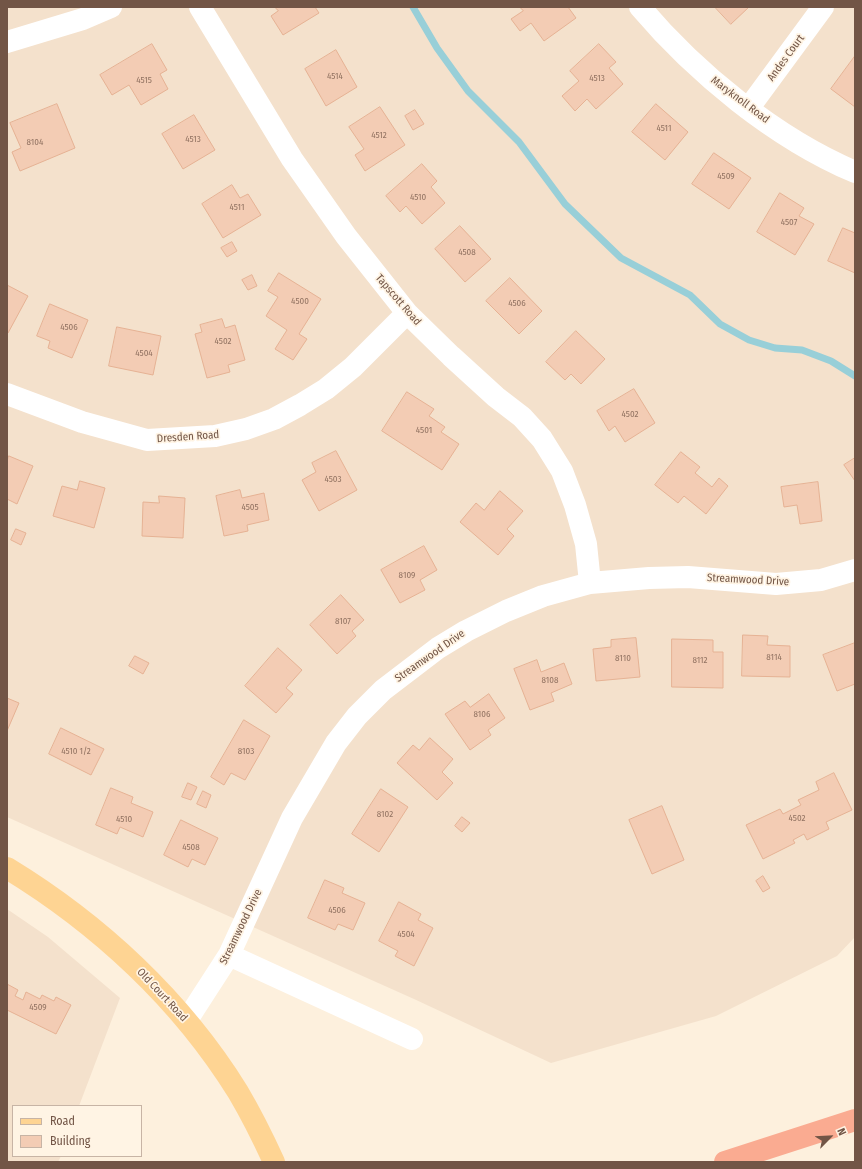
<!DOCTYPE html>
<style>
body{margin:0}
#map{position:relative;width:862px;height:1169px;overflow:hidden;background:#fdf0dd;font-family:"Fira Sans Condensed",sans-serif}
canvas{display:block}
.frame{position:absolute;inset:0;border:8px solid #725546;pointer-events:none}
.legend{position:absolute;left:12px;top:1105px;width:130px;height:52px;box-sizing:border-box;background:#fff4e4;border:1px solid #c7b4a5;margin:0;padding:5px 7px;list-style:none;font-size:12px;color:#725546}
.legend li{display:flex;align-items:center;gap:8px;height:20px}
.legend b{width:20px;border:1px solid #c7b4a5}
.north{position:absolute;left:810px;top:1117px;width:40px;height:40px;-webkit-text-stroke:3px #fff4e4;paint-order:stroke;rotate:66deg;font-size:11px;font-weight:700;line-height:16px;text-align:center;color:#725546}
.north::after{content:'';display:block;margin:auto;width:14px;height:18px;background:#725546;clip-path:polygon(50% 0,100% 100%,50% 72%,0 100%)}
</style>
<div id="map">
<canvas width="862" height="1169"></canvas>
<div class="frame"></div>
<ul class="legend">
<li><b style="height:5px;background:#fed493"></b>Road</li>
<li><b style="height:11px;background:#f3ccb4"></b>Building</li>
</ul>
<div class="north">N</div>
</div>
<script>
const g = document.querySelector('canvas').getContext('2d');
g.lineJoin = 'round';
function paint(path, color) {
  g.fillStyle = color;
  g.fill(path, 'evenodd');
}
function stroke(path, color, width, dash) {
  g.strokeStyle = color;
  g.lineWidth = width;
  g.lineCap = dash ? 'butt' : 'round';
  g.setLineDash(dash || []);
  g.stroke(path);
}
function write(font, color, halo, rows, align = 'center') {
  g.font = font + ' "Fira Sans Condensed",sans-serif';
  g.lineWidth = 3.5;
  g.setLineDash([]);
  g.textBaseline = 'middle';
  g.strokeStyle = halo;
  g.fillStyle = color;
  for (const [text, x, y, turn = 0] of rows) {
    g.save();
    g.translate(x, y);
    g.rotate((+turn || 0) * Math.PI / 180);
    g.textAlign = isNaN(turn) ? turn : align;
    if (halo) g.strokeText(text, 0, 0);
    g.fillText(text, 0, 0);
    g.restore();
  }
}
paint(new Path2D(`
 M7 7H855V937L837 956 716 1016 551 1063 414 999 7 817Z
 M7 909 48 937 120 998 79 1106H13V1156H61L58 1162H7Z`), '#f4e1cc');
stroke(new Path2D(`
 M413 7 437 48 468 91 519 142 565 204 621 258 690 295 720 324 749 340 775 348 802 350 831 361 855 376`), '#98cfd8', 7);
const building = new Path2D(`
 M275 7H315L319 13 283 35 271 16 278 11Z
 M520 7H568L576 18 544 41 531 23 520 31 511 19 523 11Z
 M715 7H749L731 24Z
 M152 44 167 70 160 74 168 89 141 105 129 85 112 95 100 75Z
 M599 44 616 62 609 68 623 84 596 109 587 99 575 111 562 96 579 81 570 71Z
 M336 50 357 87 326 106 305 69Z
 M855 56V107L831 89Z
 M57 104 75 148 20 171 12 152 21 148 10 123Z
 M656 104 688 132 665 160 632 132Z
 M380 107 405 145 365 171 355 155 364 149 349 127Z
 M415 110 424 124 413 130 405 116Z
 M194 115 215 150 183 169 162 134Z
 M714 153 751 178 729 209 692 184Z
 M422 164 437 181 431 187 445 203 422 224 406 206 400 212 386 196Z
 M232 185 240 198 248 194 261 215 223 238 202 204Z
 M780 193 804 208 799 216 814 224 795 255 757 232Z
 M460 226 491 259 465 282 435 249Z
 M843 228 855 233V273L828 261Z
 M232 242 237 251 227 257 221 248Z
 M279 273 321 299 299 334 307 339 293 360 275 349 287 330 266 316 278 297 268 291Z
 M252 275 257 286 248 290 242 280Z
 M510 278 542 311 519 334 486 301Z
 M7 285 28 296 8 333 7 332Z
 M50 304 88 320 72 358 48 348 50 341 37 336Z
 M222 319 225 328 235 325 245 360 228 365 230 372 207 378 195 334 202 332 200 325Z
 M117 327 161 336 153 375 109 366Z
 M576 331 605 359 581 384 571 374 565 380 546 362Z
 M634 389 655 423 625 442 615 426 609 431 597 411Z
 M407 392 434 409 429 416 445 427 441 432 459 444 442 470 382 431Z
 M336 451 357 490 319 511 302 480 316 472 312 463Z
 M681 452 700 467 695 473 712 487 719 478 728 486 706 514 684 496 678 503 655 485Z
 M9 456 33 466 17 504 7 499V461Z
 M855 458V481L844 465Z
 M80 481 105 488 94 528 53 516 62 486 77 490Z
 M818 482 822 521 800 524 797 505 784 507 781 487Z
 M240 490 242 498 264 493 269 520 247 525 248 531 224 536 216 496Z
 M500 491 523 511 507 529 514 536 498 555 460 522 476 503 484 510Z
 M159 496 185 498 183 538 142 536 143 502 159 503Z
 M16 529 26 533 21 545 11 540Z
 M424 546 437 570 420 580 425 590 400 603 381 570Z
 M341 595 364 620 352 631 356 636 337 654 310 625Z
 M743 635 768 636 767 645 790 646V677L742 676Z
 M636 638 640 677 596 681 593 649 611 647V640Z
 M672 639 713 640V652H723V688L672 687Z
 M855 643V684L837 691 823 655Z
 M278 648 302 670 286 688 293 694 276 713 245 686Z
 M135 656 149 663 143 674 129 666Z
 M537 660 541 672 564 663 572 684 551 693 554 701 530 710 514 669Z
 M489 694 505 718 488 730 491 735 470 750 445 714 465 701 470 707Z
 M7 698 19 703 7 731Z
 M244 720 270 736 245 780 231 773 224 785 211 777Z
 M61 728 104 749 91 775 49 754Z
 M430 738 453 759 442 772 453 783 437 800 397 763 413 745 419 750Z
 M834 773 852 810 826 822 829 829 807 840 804 834 793 840 795 843 763 859 746 825 780 809 783 814 801 805 798 800 819 790 816 782Z
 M188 783 197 787 191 800 182 797Z
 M111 788 133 797 131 803 153 812 143 837 120 827 117 834 96 825Z
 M381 789 408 807 379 852 352 834Z
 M203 791 211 795 206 808 197 804Z
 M662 806 684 860 652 874 629 820Z
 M462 817 470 823 462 832 455 826Z
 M181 820 218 838 205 865 192 859 188 867 164 855Z
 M763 876 770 888 763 892 756 881Z
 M325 880 344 888 342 893 365 903 353 930 338 924 335 930 308 918Z
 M399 902 421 914 418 920 433 928 414 966 395 956 398 951 379 941Z
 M7 984 18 990 15 996 23 1000 26 992 40 999 42 995 54 1001 56 997 71 1005 56 1034 7 1010Z`);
paint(building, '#f3ccb4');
stroke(building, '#e6b294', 1);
stroke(new Path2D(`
 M200 7 292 159 346 236 407 313 451 356 496 397 522 417 542 439 562 471 575 505 586 544 590 583
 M640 7C696 73 775 138 855 172
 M7 42 83 19 111 7
 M748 109 823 7
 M7 394 82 422 147 440 215 436 246 429 274 419 300 405 326 389 353 367 407 313
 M229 955 412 1039
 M187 1020 229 955 292 818 336 743 357 716 383 690 438 648 466 631 506 611 543 596 590 583 649 578 688 577 776 584 821 580 855 570`), '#fff', 22);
stroke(new Path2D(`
 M7 868C99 924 181 1000 238 1092 251 1114 263 1138 274 1162`), '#fed493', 22);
stroke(new Path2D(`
 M725 1162 855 1120`), '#faab91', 22);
write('9px', '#927362', null, [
 ["4514",335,76],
 ["4513",597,78],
 ["4515",144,80],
 ["4511",664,128],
 ["4512",379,135],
 ["4513",193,139],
 ["8104",35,142],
 ["4509",726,176],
 ["4510",418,197],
 ["4511",237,207],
 ["4507",789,222],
 ["4508",467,252],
 ["4500",300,301],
 ["4506",517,303],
 ["4506",69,327],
 ["4502",223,341],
 ["4504",144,353],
 ["4502",630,414],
 ["4501",424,430],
 ["4503",333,479],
 ["4505",250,507],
 ["8109",407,575],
 ["8107",343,621],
 ["8114",774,657],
 ["8110",623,658],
 ["8112",700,660],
 ["8108",550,680],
 ["8106",482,714],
 ["4510 1/2",76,751],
 ["8103",246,751],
 ["8102",385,814],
 ["4502",797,818],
 ["4510",124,819],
 ["4508",191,847],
 ["4506",337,910],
 ["4504",406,934],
 ["4509",38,1007]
]);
write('11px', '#725546', '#fff4e4', [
 ["Andes Court",786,58,-54],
 ["Maryknoll Road",740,100,37],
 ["Tapscott Road",398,300,49],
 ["Dresden Road",188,437,-4],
 ["Streamwood Drive",748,580,3],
 ["Streamwood Drive",430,656,-35],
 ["Streamwood Drive",241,927,-64],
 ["Old Court Road",162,995,47]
]);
</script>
